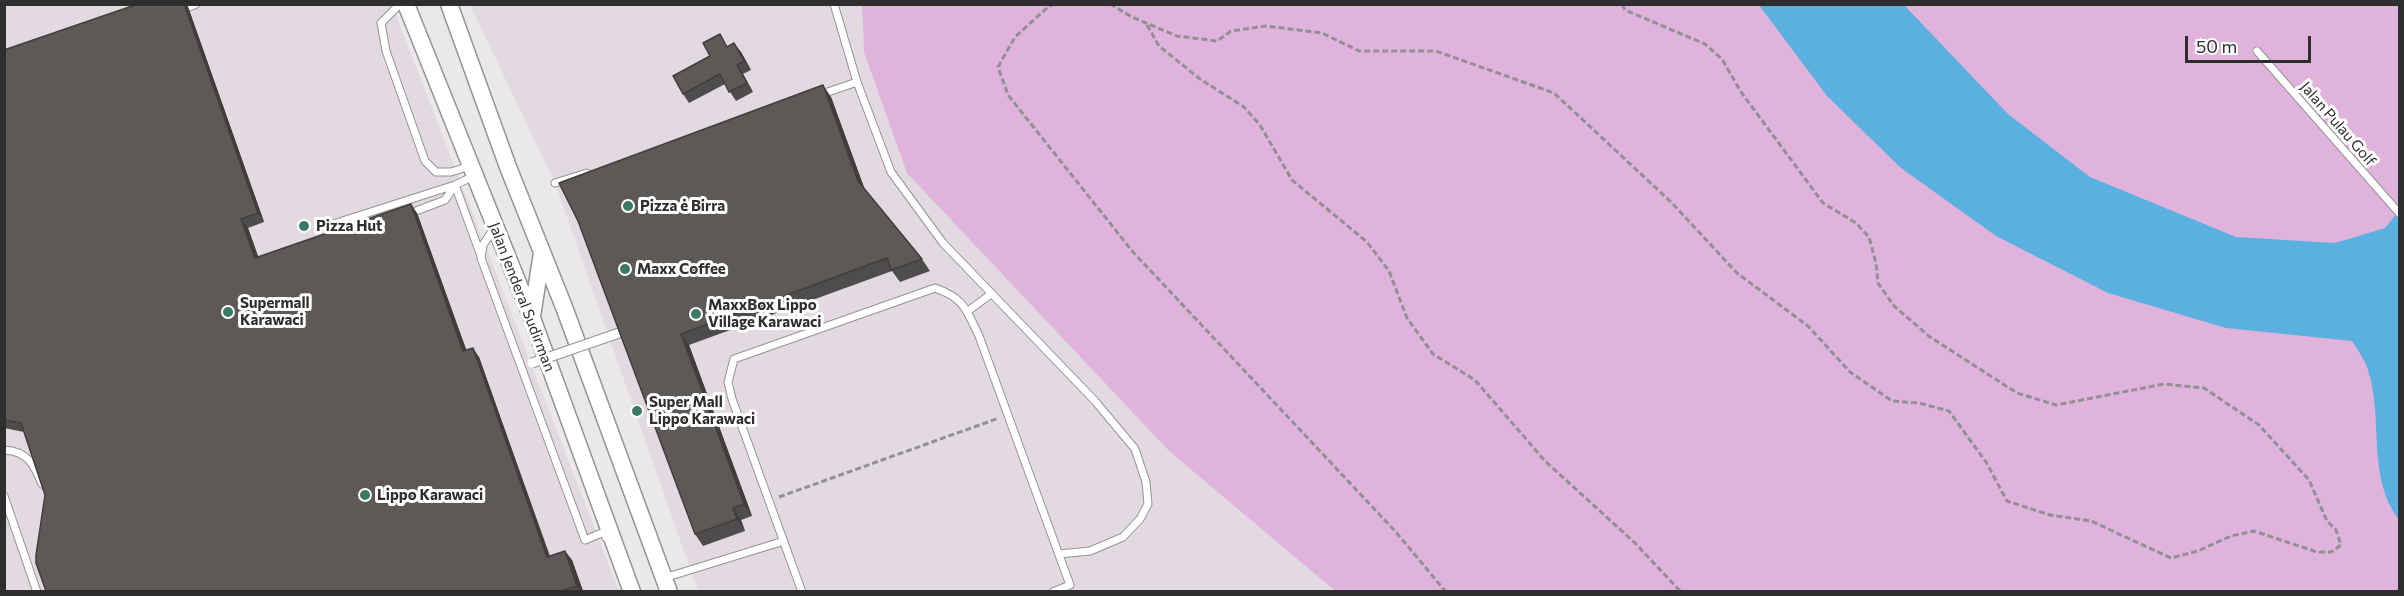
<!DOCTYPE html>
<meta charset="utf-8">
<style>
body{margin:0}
#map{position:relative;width:2404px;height:596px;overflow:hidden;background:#ebe8ea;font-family:Commissioner,sans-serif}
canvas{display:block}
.frame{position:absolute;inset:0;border:6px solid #2f2e2f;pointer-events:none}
.scale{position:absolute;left:2185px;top:36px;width:126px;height:27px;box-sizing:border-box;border:3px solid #2f2e2f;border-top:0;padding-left:8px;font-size:18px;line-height:21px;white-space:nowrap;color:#2f2e2f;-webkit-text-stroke:4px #fff;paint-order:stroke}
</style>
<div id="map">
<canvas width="2404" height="596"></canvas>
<div class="frame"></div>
<div class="scale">50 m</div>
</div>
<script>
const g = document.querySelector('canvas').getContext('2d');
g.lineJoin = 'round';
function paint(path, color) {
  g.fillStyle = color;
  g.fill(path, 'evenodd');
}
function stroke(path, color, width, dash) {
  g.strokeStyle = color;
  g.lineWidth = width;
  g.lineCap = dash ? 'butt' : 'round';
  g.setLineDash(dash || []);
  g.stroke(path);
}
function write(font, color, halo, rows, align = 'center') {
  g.font = font + ' Commissioner,sans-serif';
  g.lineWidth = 6;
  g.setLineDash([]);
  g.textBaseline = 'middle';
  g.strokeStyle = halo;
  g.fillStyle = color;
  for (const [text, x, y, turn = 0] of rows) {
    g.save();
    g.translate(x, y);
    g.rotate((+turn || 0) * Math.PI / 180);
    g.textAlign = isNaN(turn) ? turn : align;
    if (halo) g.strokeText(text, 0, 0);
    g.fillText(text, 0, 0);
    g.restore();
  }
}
paint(new Path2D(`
 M4 5H392L619 591H5Z
 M470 5H862L864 52 1169 451 1335 591H698L555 183Z`), '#e2d9e1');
paint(new Path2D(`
 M862 5H2399V591H1335L1169 451 907 173 864 52Z`), '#e0b3dd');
paint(new Path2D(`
 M1759 5H1904L2008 114 2090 177 2236 237 2335 243 2385 228 2399 211V520C2366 476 2384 420 2368 370 2365 360 2358 350 2352 341L2226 328 2108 293 1996 236 1901 168 1827 96Z`), '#5ab1df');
const service = new Path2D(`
 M400 4 381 23 386 51 425 161 436 172H451L470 166
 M834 4 857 82 891 172 943 243 1095 401 1135 449 1146 482 1148 504 1140 519 1123 537 1090 551 1059 554
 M182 10 196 4
 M2257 51 2400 214
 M819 95 857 82
 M555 183 587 173
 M408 214 445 200 455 185 474 176
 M327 226 455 185 481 256
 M494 228 483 245 481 258 585 540 604 532 606 538
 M968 311 991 294
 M4 450C27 451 34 464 42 484
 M4 496 37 592
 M664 578 784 541
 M802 592 732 399 728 382 734 359 935 288C964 298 966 309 979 336L1070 585 1053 592`);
const tertiary = new Path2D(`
 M406 4 532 318 632 592
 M449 4 508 167 564 307 669 592
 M532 316 542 253`);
stroke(service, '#959294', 9);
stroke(tertiary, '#959294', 19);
stroke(new Path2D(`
 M1055 4 1049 6 1015 37 998 67 1008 95 1133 252 1395 531 1446 592
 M1110 4 1132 17 1177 36 1217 41 1231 31 1266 26 1322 33 1359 51H1436L1554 93 1671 202 1737 273 1808 326 1850 372 1892 401 1919 403 1949 411 1986 462 2007 501 2050 515 2091 521 2171 558 2198 551 2231 536 2254 531 2317 552H2331L2341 545 2336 530 2327 521 2309 480 2259 425 2204 388 2164 384 2056 405 2017 393 1930 337 1894 306 1878 283 1876 263 1869 237 1856 223 1823 203 1741 92 1722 59 1705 44 1625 10 1622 4
 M1147 25 1159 46 1200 79 1244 107 1260 125 1292 180 1367 242 1389 271 1407 318 1433 354 1475 380 1545 461 1635 543 1681 592
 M779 497 999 418`), '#929092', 3, [6, 3]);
stroke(service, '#fff', 7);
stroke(tertiary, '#fff', 16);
const pedestrianBridge = new Path2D(`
 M532 363 622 332`);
stroke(pedestrianBridge, '#959294', 11, []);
stroke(pedestrianBridge, '#fff', 9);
paint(new Path2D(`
 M138 4H187L264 222 248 228 258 257 417 213 466 350 479 357 550 556 572 560 583 591H46L45 495 24 432 4 428V50Z
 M728 46 741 52 751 70 743 74 753 92 736 101 725 84 689 103 683 94Z
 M831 97 865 190 922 259 930 271 900 282 892 271 689 345 752 516 741 520 745 531 703 546 695 534 578 221Z`), '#4f4d4b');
paint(new Path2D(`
 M184 4H187L264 222 258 213Z
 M734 43 741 52 751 70 744 61Z
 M737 65 743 74 753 92 747 83Z
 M823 85 831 97 866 193 858 181Z
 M411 204 417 213 470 360 463 351Z
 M241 219 248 228 262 267 255 258Z
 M681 334 689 345 752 516 744 504Z
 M473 348 479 357 553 567 547 557Z
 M733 508 741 520 745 531 737 519Z
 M565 551 572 560 583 591H581L577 586Z`), '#403e3d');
const building = new Path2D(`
 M138 4H184L258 213 241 219 255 258 411 204 463 351 473 348 547 557 565 551 577 586 561 591H46L36 563V555L45 495 21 423 4 420V50Z
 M720 34 727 47 734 43 744 61 737 65 747 83 729 92 720 74 683 94 673 76 710 56 703 43Z
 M823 85 858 181 922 259 891 270 887 258 681 334 744 504 733 508 737 519 695 534 578 221 559 183Z`);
paint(building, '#5c5957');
stroke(building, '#403e3d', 1.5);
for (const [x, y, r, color] of [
 [628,206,6,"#3c7964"],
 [304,226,6,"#3c7964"],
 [625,269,6,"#3c7964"],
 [228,312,6,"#3c7964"],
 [696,314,6,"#3c7964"],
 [637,411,6,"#3c7964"],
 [365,495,6,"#3c7964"]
]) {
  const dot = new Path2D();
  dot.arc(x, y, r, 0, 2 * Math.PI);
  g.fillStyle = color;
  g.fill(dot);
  stroke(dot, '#fff', 2);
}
write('15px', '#2f2e2f', '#fff', [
 ["Jalan Pulau Golf",2338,124,49],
 ["Jalan Jenderal Sudirman",522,297,69]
]);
write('bold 15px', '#2f2e2f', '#fff', [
 ["Pizza ė Birra",640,206],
 ["Pizza Hut",316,226],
 ["Maxx Coffee",637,269],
 ["Supermall",240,303],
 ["Karawaci",240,320],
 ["MaxxBox Lippo",708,305],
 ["Village Karawaci",708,322],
 ["Super Mall",649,402],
 ["Lippo Karawaci",649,419],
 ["Lippo Karawaci",377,495]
], 'left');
</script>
